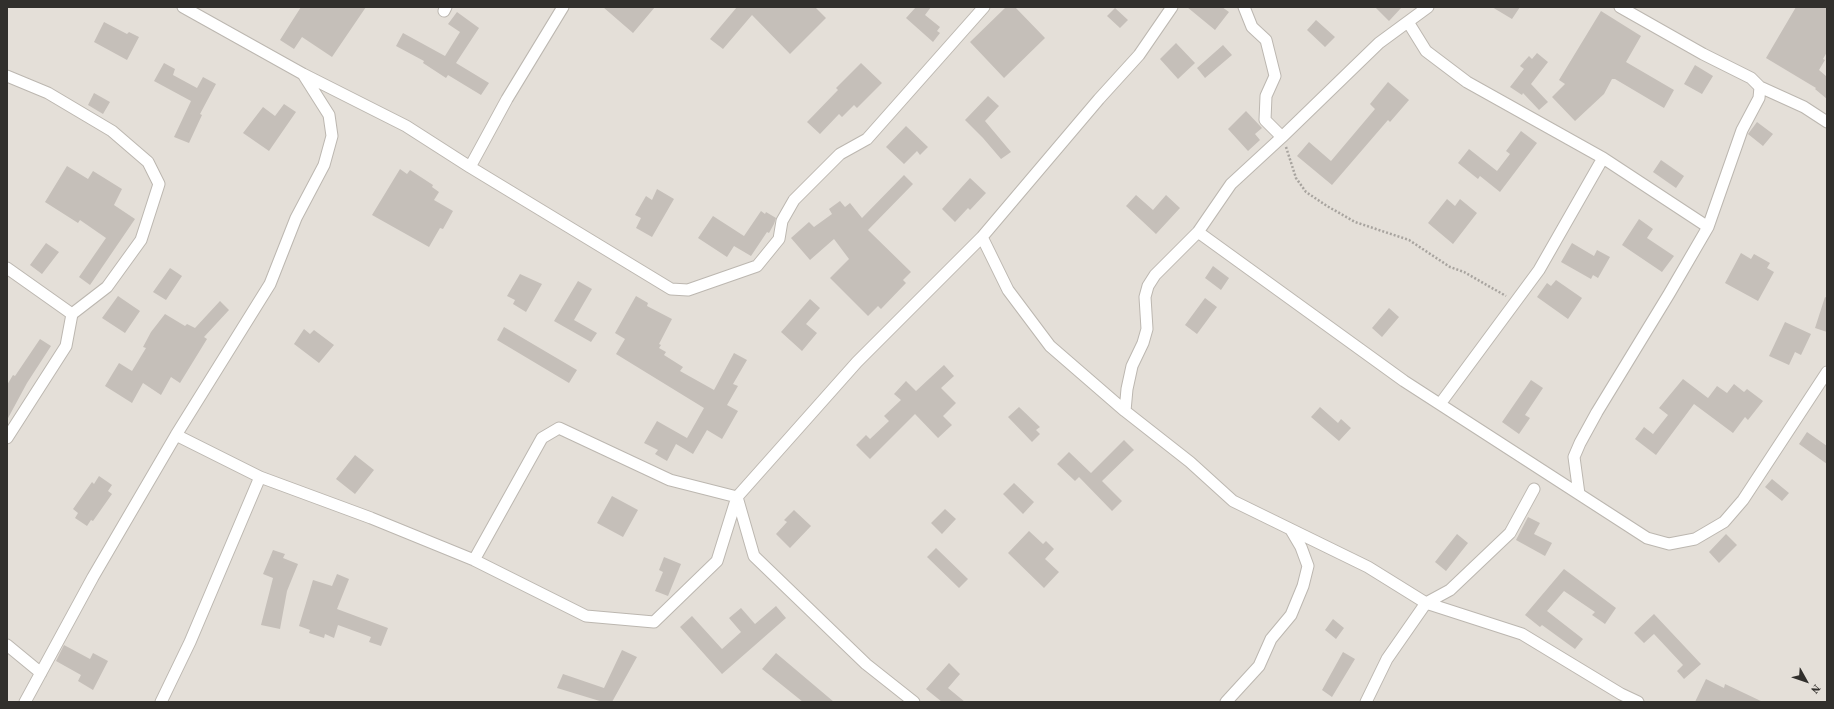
<!DOCTYPE html>
<style>
body{margin:0}
#map{position:relative;width:1834px;height:709px;overflow:hidden;background:#e4dfd8;font-family:"Source Serif 4",serif}
canvas{display:block}
.frame{position:absolute;inset:0;border:8px solid #312f2c;pointer-events:none}
.north{position:absolute;left:1786px;top:661px;width:40px;height:40px;-webkit-text-stroke:3px #e4dfd8;paint-order:stroke;rotate:130deg;font-size:11px;font-weight:700;line-height:16px;text-align:center;color:#312f2c}
.north::after{content:'';display:block;margin:auto;width:14px;height:18px;background:#312f2c;clip-path:polygon(50% 0,100% 100%,50% 72%,0 100%)}
</style>
<div id="map">
<canvas width="1834" height="709"></canvas>
<div class="frame"></div>
<div class="north">N</div>
</div>
<script>
const g = document.querySelector('canvas').getContext('2d');
g.lineJoin = 'round';
function paint(path, color) {
  g.fillStyle = color;
  g.fill(path, 'evenodd');
}
function stroke(path, color, width, dash) {
  g.strokeStyle = color;
  g.lineWidth = width;
  g.lineCap = dash ? 'butt' : 'round';
  g.setLineDash(dash || []);
  g.stroke(path);
}
paint(new Path2D(`
 M301 7H366L332 57 302 37 294 49 280 40Z
 M603 7H655L633 33Z
 M737 7H815L826 18 790 54 752 15 723 49 710 39Z
 M916 7H931L925 15 940 27 937 31 940 33 933 42 906 18Z
 M1006 7H1015L1045 38 1004 78 970 42Z
 M1187 7H1222L1229 12 1215 30Z
 M1375 7H1402L1389 21Z
 M1492 7H1520L1512 19Z
 M1796 7H1827V52L1823 59 1825 60 1819 70 1826 76 1827 74V99L1815 89 1816 88 1766 58Z
 M1115 8 1128 20 1120 28 1107 16Z
 M1601 11 1641 36 1626 62 1674 90 1664 108 1615 79H1612L1604 94 1575 121 1552 97 1565 84 1559 80Z
 M457 12 479 28 456 63 489 83 481 95 448 75 446 78 423 63 424 61 396 46 403 33 445 56 460 32 448 24Z
 M1316 20 1335 37 1325 47 1307 30Z
 M104 22 127 34 129 32 139 37 127 60 94 42Z
 M1176 43 1195 63 1178 79 1160 59Z
 M1223 45 1232 55 1205 78 1197 68Z
 M1537 53 1548 62 1531 84 1548 102 1539 110 1523 93 1522 95 1510 87 1524 69 1520 66 1529 56 1532 59Z
 M164 63 175 69 173 75 197 88 203 77 216 84 200 114 202 115 189 143 174 137 191 101 154 81Z
 M861 63 882 83 857 108 854 105 842 117 839 114 820 134 807 122 838 90 836 88Z
 M1695 65 1713 76 1702 94 1684 84Z
 M1388 82 1409 100 1390 122 1388 120 1332 185 1297 156 1309 142 1331 161 1375 109 1370 104Z
 M94 93 110 102 103 114 88 105Z
 M988 96 999 106 985 121 1011 152 1001 159 983 138 965 120Z
 M284 104 296 112 269 151 243 133 263 107 275 116Z
 M1246 111 1262 128 1255 134 1260 140 1248 151 1228 129Z
 M1757 122 1773 134 1763 146 1748 134Z
 M906 126 928 147 920 155 917 151 904 164 886 147Z
 M1521 131 1537 143 1500 192 1480 176 1478 179 1458 163 1469 149 1497 171 1510 154 1506 151Z
 M1661 160 1684 176 1676 188 1653 172Z
 M67 166 88 179 93 171 122 189 114 205 135 219 90 285 79 277 106 238 80 220 78 223 45 202Z
 M400 169 407 174 410 170 433 185 432 187 439 192 434 200 453 211 443 229 440 228 429 247 372 215Z
 M904 175 913 184 868 230 911 272 903 280 906 283 881 309 878 306 868 316 830 278 849 259 834 239 810 260 791 238 809 222 814 227 832 214 829 209 840 201 845 207 850 203 862 218Z
 M970 178 986 193 970 210 968 208 955 222 942 209Z
 M657 189 674 199 652 237 636 228 641 218 635 215 646 196 652 200Z
 M1136 195 1153 210 1166 195 1180 208 1156 234 1126 206Z
 M1447 199 1455 206 1460 199 1477 213 1453 244 1428 223Z
 M761 211 765 214 766 212 776 218 774 224 769 233 767 232 751 256 734 246 727 257 698 238 713 216 744 236Z
 M1639 219 1653 229 1647 238 1674 256 1662 272 1622 245Z
 M46 243 59 252 42 274 30 265Z
 M1572 243 1594 256 1597 250 1610 257 1598 278 1593 275 1591 279 1561 262Z
 M1741 253 1751 259 1754 254 1770 263 1767 268 1774 272 1758 301 1725 283Z
 M1213 266 1229 278 1221 290 1205 278Z
 M170 268 182 276 166 300 153 292Z
 M520 274 542 284 526 312 513 304 515 300 507 296Z
 M1556 280 1582 298 1568 319 1537 297 1547 283 1551 286Z
 M578 281 592 289 574 320 597 333 591 342 554 321Z
 M118 296 140 311 125 333 102 318Z
 M636 296 648 303 647 306 672 319 659 344 661 345 659 348 666 352 664 355 683 367 680 371 714 390 734 353 747 360 733 384 738 386 727 405 738 411 722 439 707 430 693 454 676 444 667 461 655 454 658 450 644 443 657 421 687 438 704 408 616 354 625 339 615 333Z
 M1825 297 1827 298V332L1815 328Z
 M1205 298 1217 307 1197 334 1185 325Z
 M810 299 820 308 806 324 817 333 802 351 781 332Z
 M220 301 229 310 204 337 207 339 180 383 171 377 161 395 143 383 132 403 105 386 119 363 132 371 146 348 143 347 151 332 165 314 185 326 187 324 195 328Z
 M1389 308 1399 317 1382 337 1372 328Z
 M1785 322 1811 334 1801 355 1795 352 1789 365 1769 356Z
 M504 327 577 370 569 383 497 340Z
 M304 329 310 334 314 330 334 345 319 363 294 344Z
 M40 339 51 346 27 383 7 420V385L13 375 15 376Z
 M944 365 954 376 941 388 956 403 943 416 952 425 938 438 915 414 870 459 856 445 866 435 870 439 889 421 884 416 901 400 894 394 906 381 916 391Z
 M1683 379 1708 398 1717 386 1727 393 1734 384 1744 392 1747 389 1763 401 1748 420 1745 417 1733 433 1694 404 1656 455 1635 439 1644 427 1653 434 1668 415 1659 408Z
 M1531 380 1543 388 1525 415 1530 418 1519 434 1502 422Z
 M1019 407 1040 427 1036 430 1040 434 1032 442 1008 417Z
 M1320 407 1338 423 1341 419 1351 428 1339 441 1311 417Z
 M1807 432 1827 446V464L1799 444Z
 M1124 440 1134 450 1102 481 1122 501 1112 511 1079 477 1075 481 1057 464 1069 452 1091 473Z
 M355 455 374 470 355 494 336 479Z
 M99 476 112 485 108 491 112 494 93 521 91 520 87 526 75 518 78 513 73 509 92 482 94 484Z
 M1772 479 1789 493 1782 501 1765 487Z
 M1014 483 1034 502 1023 514 1003 494Z
 M612 496 638 510 623 537 597 523Z
 M945 509 956 519 942 534 931 523Z
 M794 510 811 526 790 548 776 534 787 522 784 520Z
 M1528 517 1540 523 1534 534 1552 543 1545 556 1516 540Z
 M1029 531 1043 544 1046 541 1054 549 1045 559 1059 572 1044 588 1008 553Z
 M1457 534 1468 543 1446 571 1435 562Z
 M1726 534 1737 545 1719 563 1709 552Z
 M936 548 968 579 959 588 927 557Z
 M273 550 285 554 283 558 298 564 287 591 280 629 261 625 273 578 263 574Z
 M664 557 681 564 668 596 655 591 663 572 659 570Z
 M1564 569 1616 608 1605 624 1592 615 1595 612 1564 591 1547 611 1583 639 1575 649 1542 625 1540 627 1525 615Z
 M337 574 349 579 337 609 388 628 381 646 369 642 371 637 338 625 334 638 325 634 324 638 309 633 310 630 299 626 313 580 332 586Z
 M776 606 786 618 722 674 680 627 692 616 722 649 741 632 729 618 741 608 755 624Z
 M1654 614 1701 664 1684 679 1677 671 1683 665 1654 634 1644 643 1634 633Z
 M1333 619 1344 628 1336 639 1325 630Z
 M64 645 90 659 93 653 108 661 93 690 78 681 81 675 56 661Z
 M622 650 637 657 612 702H603L557 688 563 674 604 688Z
 M1343 652 1355 659 1332 697 1322 690Z
 M776 653 834 702H803L762 669Z
 M949 663 960 674 948 688 965 702H942L926 689Z
 M1706 679 1724 688 1725 684 1763 702H1695Z`), '#c5bfb9');
const minor = new Path2D(`
 M183 7 303 74 406 126 470 167 671 289 688 290 757 266 779 239 782 221 794 200 840 154 867 139 984 7
 M1244 7 1252 27 1266 40 1275 76 1266 96 1265 120 1282 137
 M1620 7 1703 54 1751 78 1760 87 1804 107 1827 122
 M444 11 446 7
 M1408 22 1426 51 1467 82 1603 158 1708 227
 M7 76 48 93 112 131 148 162 159 184 141 240 107 287 72 314
 M470 167 507 99 563 7
 M1198 232 1404 381 1647 538 1669 544 1695 539 1724 522 1743 500 1827 372
 M982 237 1008 290 1050 346 1125 411 1190 462 1233 501 1368 567 1426 603 1522 634 1621 694 1638 702
 M7 268 72 314 66 346 7 438
 M1440 404 1539 270 1603 158
 M1125 411 1127 389 1132 366 1143 343 1147 329 1145 297 1148 286 1155 275 1198 232 1231 184 1282 137 1379 43 1428 7
 M176 435 260 477 371 518 474 560 586 616 654 622 717 561 737 497 857 362 982 237 1099 99 1139 55 1172 7
 M1579 494 1574 457 1580 443 1597 412 1669 294 1708 227 1742 130 1759 98 1760 87
 M474 560 542 438 559 428 670 480 737 497 754 556 866 664 914 702
 M7 645 41 673
 M25 702 93 577 176 435 270 284 296 218 324 165 332 136 329 115 303 74
 M161 702 190 642 260 477
 M1226 702 1259 666 1271 639 1291 615 1303 586 1308 566 1301 547 1291 530
 M1366 702 1387 659 1426 603 1450 590 1510 533 1534 489`);
stroke(minor, '#bcb7b0', 13);
stroke(new Path2D(`
 M1286 147 1296 178 1306 192 1327 206 1355 222 1409 240 1450 267 1464 272 1506 296`), '#a8a49f', 2.5, [2, 2]);
stroke(minor, '#fff', 11);
</script>
